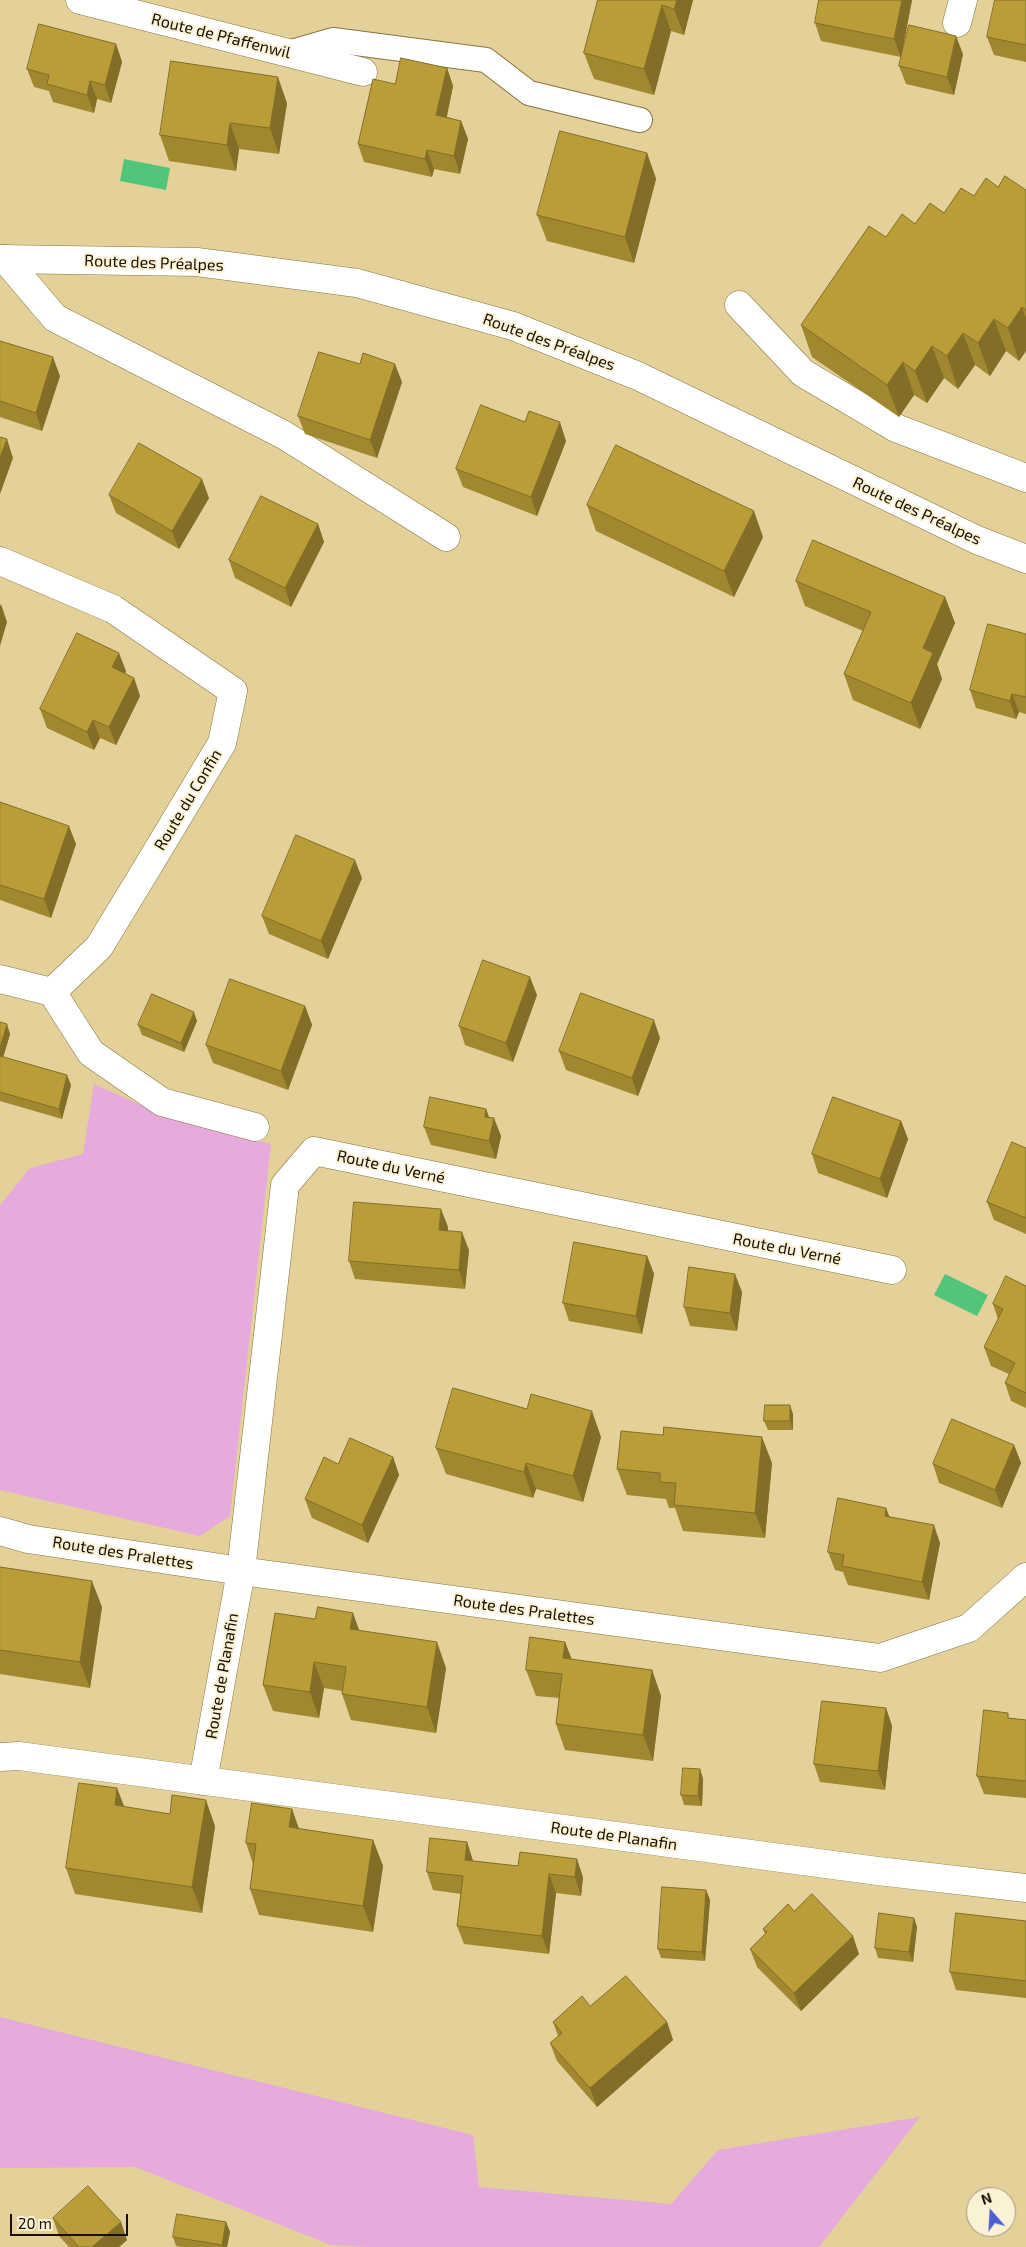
<!DOCTYPE html>
<meta charset="utf-8">
<style>
body{margin:0}
#map{position:relative;width:1026px;height:2247px;overflow:hidden;background:#e3d199;font-family:"Exo 2",sans-serif}
canvas{display:block}
.north{position:absolute;left:966px;top:2187px;width:50px;height:50px;box-sizing:border-box;background:#fbf2d6;border:1px solid #a09880;border-radius:50%;rotate:341deg;font-size:14px;font-weight:700;line-height:20px;text-align:center;color:#171000}
.north::after{content:'';display:block;margin:auto;width:18px;height:22px;background:#4d5ed3;clip-path:polygon(50% 0,100% 100%,50% 72%,0 100%)}
.scale{position:absolute;left:10px;top:2214px;width:118px;height:22px;box-sizing:border-box;border:2px solid #171000;border-top:0;padding-left:6px;font-size:15px;line-height:18px;white-space:nowrap;color:#171000;-webkit-text-stroke:4px #fbf2d6;paint-order:stroke}
</style>
<div id="map">
<canvas width="1026" height="2247"></canvas>
<div class="north">N</div>
<div class="scale">20 m</div>
</div>
<script>
const g = document.querySelector('canvas').getContext('2d');
g.lineJoin = 'round';
function paint(path, color) {
  g.fillStyle = color;
  g.fill(path, 'evenodd');
}
function stroke(path, color, width, dash) {
  g.strokeStyle = color;
  g.lineWidth = width;
  g.lineCap = dash ? 'butt' : 'round';
  g.setLineDash(dash || []);
  g.stroke(path);
}
function write(font, color, halo, rows, align = 'center') {
  g.font = font + ' "Exo 2",sans-serif';
  g.lineWidth = 4;
  g.setLineDash([]);
  g.textBaseline = 'middle';
  g.strokeStyle = halo;
  g.fillStyle = color;
  for (const [text, x, y, turn = 0] of rows) {
    g.save();
    g.translate(x, y);
    g.rotate((+turn || 0) * Math.PI / 180);
    g.textAlign = isNaN(turn) ? turn : align;
    if (halo) g.strokeText(text, 0, 0);
    g.fillText(text, 0, 0);
    g.restore();
  }
}
paint(new Path2D(`
 M94 1084 145 1107 271 1144 230 1516 200 1536 0 1490V1205L30 1168 83 1154Z
 M0 2017 473 2135 479 2187 671 2204 718 2150 920 2117 819 2247H368L331 2245 135 2167 0 2168Z`), '#e6aadc');
paint(new Path2D(`
 M124 159 170 168 166 190 120 181Z
 M945 1274 988 1295 977 1316 934 1295Z`), '#51c57a');
const lane = new Path2D(`
 M288 53 333 40 486 60 529 93 640 120`);
const street = new Path2D(`
 M80 0 363 72
 M957 23 963 0
 M5 259 55 318 284 435 446 537
 M739 305 803 373 896 428 1026 478
 M0 561 113 609 233 691 222 743 150 863 99 947 52 992 0 979
 M52 992 91 1053 162 1102 255 1127
 M0 1531 28 1539 241 1571 880 1658 969 1628 1026 1577
 M0 1757 19 1756 878 1871 1026 1888
 M203 1781 241 1571 285 1185 314 1151 892 1270`);
const secondary = new Path2D(`
 M0 259 197 262 357 283 513 326 638 376 977 540 1026 559`);
stroke(lane, '#867540', 26);
stroke(street, '#867540', 29);
stroke(secondary, '#867540', 29);
stroke(lane, '#fff', 24);
stroke(street, '#fff', 28);
stroke(secondary, '#fff', 28);
paint(new Path2D(`
 M598 0H693L684 35 671 31 654 95 594 79 584 53Z
 M912 0 901 57 821 41 815 23Z
 M1026 0V62L994 55 987 37Z
 M116 44 122 62 111 103 97 99 94 113 53 102 49 91 34 87 27 69Z
 M963 54 954 95 906 84 899 66Z
 M447 68 453 86 447 117 461 121 468 139 460 174 434 169 432 177 364 162 358 144 395 84Z
 M287 103 279 154 239 149 236 171 169 161 160 135Z
 M647 153 656 179 634 263 547 241 537 215Z
 M998 187 1026 190V351L1019 361 1006 351 990 376 975 365 958 389 944 378 927 403 914 395 899 417 812 357 801 325 886 237 915 224 944 213 974 196Z
 M0 341 60 376 42 431 0 417Z
 M402 382 377 458 305 434 298 416Z
 M566 441 537 516 463 487 456 469Z
 M109 495 209 498 179 549 116 513Z
 M587 505 763 537 734 597 596 531Z
 M318 524 324 542 291 607 235 578 229 560Z
 M796 581 945 597 955 623 937 664 942 679 920 729 853 700 844 674 863 631 805 606Z
 M1026 634V714L1019 712 1016 719 976 708 970 690Z
 M126 671 125 674 134 678 140 696 116 745 100 738 94 750 47 728 40 709Z
 M0 802 76 844 51 918 0 900Z
 M362 878 328 959 269 934 262 916Z
 M537 995 513 1062 465 1045 459 1026Z
 M305 1006 312 1025 288 1090 213 1063 206 1045Z
 M197 1021 184 1052 142 1035 138 1025Z
 M0 1022 10 1034 3 1057 71 1085 62 1119 0 1101Z
 M660 1038 638 1096 566 1070 559 1051Z
 M486 1109 489 1117 501 1136 496 1159 431 1145 424 1127Z
 M901 1121 908 1139 887 1198 818 1173 812 1154Z
 M1026 1148V1234L994 1220 987 1202Z
 M448 1227V1231L469 1250 465 1289 355 1279 349 1261Z
 M647 1256 654 1274 642 1334 569 1321 563 1303Z
 M1026 1286V1408L1011 1401 1005 1383 1009 1374 991 1366 984 1347 998 1319 993 1304Z
 M742 1292 737 1331 690 1326 684 1307Z
 M793 1414V1430H768L764 1421Z
 M601 1437 583 1502 536 1489 533 1498 446 1474 436 1448Z
 M1014 1445 1021 1463 1002 1508 939 1483 933 1464Z
 M393 1457 399 1475 368 1543 312 1518 305 1499Z
 M772 1463 765 1538 683 1531 675 1508H669L666 1499 627 1495 617 1469Z
 M886 1508 889 1516 940 1543 929 1600 848 1585 843 1572 835 1570 828 1552Z
 M0 1567 102 1607 90 1688 0 1674Z
 M353 1613 359 1630 446 1668 436 1733 351 1720 342 1694V1691L324 1688 319 1718 273 1711 263 1685 315 1619Z
 M565 1642 572 1660 652 1670 661 1696 653 1761 565 1750 556 1724 559 1698 536 1696 526 1670Z
 M886 1708 892 1726 885 1790 820 1782 814 1764Z
 M1010 1718 1026 1720V1798L984 1794 977 1776Z
 M700 1769 703 1779 702 1806 684 1805 681 1795Z
 M117 1788 124 1807 170 1814 215 1826 202 1913 75 1894 66 1868Z
 M292 1809 299 1829 373 1840 383 1866 373 1932 259 1915 250 1889 253 1864 246 1843Z
 M467 1842 473 1861 583 1877 581 1896 556 1893 549 1954 464 1944 457 1926 461 1894 433 1890 427 1872Z
 M706 1890 710 1900 705 1961 661 1958 658 1949Z
 M794 1911 859 1954 801 2011 757 1967 750 1949 765 1934 763 1929Z
 M914 1918 917 1927 913 1962 878 1958 875 1948Z
 M1026 1921V1998L956 1990 950 1972Z
 M590 2006 667 2022 673 2040 597 2107 557 2061 550 2043 558 2036 553 2022Z
 M53 2218 127 2240 119 2247H69L59 2236Z
 M226 2222 230 2232 227 2247H182L176 2246 173 2237Z`), '#a08730');
paint(new Path2D(`
 M677 0H693L684 35 674 9Z
 M902 0H912L901 57 894 39Z
 M662 5 671 31 654 95 644 69Z
 M956 36 963 54 954 95 947 77Z
 M116 44 122 62 111 103 105 85Z
 M447 68 453 86 443 133 436 115Z
 M278 77 287 103 279 154 270 128Z
 M90 81 97 99 94 113 87 95Z
 M461 121 468 139 460 174 454 156Z
 M230 123 239 149 236 171 227 145Z
 M427 150 434 169 432 177 425 159Z
 M647 153 656 179 634 263 625 237Z
 M1022 307 1026 318V351L1019 361 1008 328Z
 M994 319 1006 351 990 376 978 343Z
 M963 333 975 365 958 389 947 356Z
 M932 346 944 378 927 403 915 371Z
 M53 357 60 376 42 431 36 413Z
 M903 362 914 395 899 417 887 385Z
 M395 364 402 382 377 458 370 440Z
 M560 422 566 441 537 516 531 497Z
 M7 439 13 458 0 494V458Z
 M202 479 209 498 179 549 172 531Z
 M754 511 763 537 734 597 724 571Z
 M318 524 324 542 291 607 285 588Z
 M945 597 955 623 937 664 942 679 920 729 911 703 923 648Z
 M1 604 7 622 0 646V606Z
 M119 653 126 671 119 685 112 667Z
 M134 678 140 696 116 745 109 727Z
 M1012 694 1019 712 1016 719 1010 701Z
 M93 720 100 738 94 750 87 732Z
 M69 826 76 844 51 918 44 899Z
 M355 860 362 878 328 959 321 941Z
 M530 977 537 995 513 1062 506 1043Z
 M305 1006 312 1025 288 1090 281 1071Z
 M194 1012 197 1021 184 1052 181 1043Z
 M654 1020 660 1038 638 1096 632 1078Z
 M7 1024 10 1034 1 1065 0 1061V1048Z
 M67 1075 71 1085 62 1119 59 1109Z
 M486 1109 492 1126 494 1118 501 1136 496 1159 489 1141 485 1117Z
 M901 1121 908 1139 887 1198 880 1179Z
 M441 1209 448 1227 446 1248 439 1230Z
 M462 1232 469 1250 465 1289 459 1270Z
 M647 1256 654 1274 642 1334 636 1316Z
 M735 1274 742 1292 737 1331 730 1313Z
 M790 1405 793 1414V1430L790 1421Z
 M592 1411 601 1437 583 1502 573 1476Z
 M762 1437 772 1463 765 1538 755 1513Z
 M1014 1445 1021 1463 1002 1508 995 1490Z
 M393 1457 399 1475 368 1543 362 1525Z
 M526 1463 536 1489 533 1498 524 1472Z
 M886 1508 893 1526 885 1516Z
 M934 1525 940 1543 929 1600 922 1582Z
 M92 1581 102 1607 90 1688 80 1662Z
 M353 1613 362 1639 350 1629Z
 M437 1642 446 1668 436 1733 427 1707Z
 M565 1642 575 1668 563 1658Z
 M314 1662 324 1688 319 1718 310 1692Z
 M652 1670 661 1696 653 1761 643 1735Z
 M886 1708 892 1726 885 1790 878 1771Z
 M700 1769 703 1779 702 1806 698 1796Z
 M117 1788 127 1814 115 1805Z
 M206 1800 215 1826 202 1913 192 1887Z
 M292 1809 301 1835 289 1827Z
 M373 1840 383 1866 373 1932 363 1906Z
 M467 1842 473 1861 465 1860Z
 M577 1859 583 1877 581 1896 575 1877Z
 M549 1874 556 1893 549 1954 542 1936Z
 M706 1890 710 1900 705 1961 702 1952Z
 M914 1918 917 1927 913 1962 909 1952Z
 M853 1936 859 1954 801 2011 794 1993Z
 M667 2022 673 2040 597 2107 590 2088Z
 M121 2222 127 2240 119 2247H92Z
 M226 2222 230 2232 227 2247H223L222 2245Z`), '#826e27');
const building = new Path2D(`
 M598 0H677L674 9 662 5 644 69 584 53Z
 M819 0H902L894 39 815 23Z
 M995 0H1026V45L987 37Z
 M39 24 116 44 105 85 90 81 87 95 47 84 49 75 27 69Z
 M909 25 956 36 947 77 899 66Z
 M401 58 447 68 436 115 461 121 454 156 427 150 425 159 358 144 373 79 395 84Z
 M171 61 278 77 270 128 230 123 227 145 160 135Z
 M560 131 647 153 625 237 537 215Z
 M1005 176 1026 190V310L1022 307 1008 328 994 319 978 343 963 333 947 356 932 346 915 371 903 362 887 385 801 325 869 226 886 237 902 214 915 224 930 203 944 213 961 188 974 196 986 178 998 187Z
 M0 341 53 357 36 413 0 401Z
 M319 352 360 364 363 353 395 364 370 440 298 416Z
 M481 405 525 422 529 411 560 422 531 497 456 469Z
 M0 437 7 439 0 458Z
 M139 443 202 479 172 531 109 495Z
 M616 445 754 511 724 571 587 505Z
 M261 496 318 524 285 588 229 560Z
 M813 540 945 597 923 648 933 653 911 703 844 674 871 612 796 581Z
 M988 624 1026 634V697L1012 694 1010 701 970 690Z
 M77 633 119 653 112 667 134 678 109 727 93 720 87 732 40 709Z
 M0 802 69 826 44 899 0 885Z
 M296 835 355 860 321 941 262 916Z
 M483 960 530 977 506 1043 459 1026Z
 M230 979 305 1006 281 1071 206 1045Z
 M581 993 654 1020 632 1078 559 1051Z
 M152 994 194 1012 181 1043 138 1025Z
 M0 1022 7 1024 0 1048Z
 M0 1056 67 1075 59 1109 0 1092Z
 M430 1097 486 1109 485 1117 494 1118 489 1141 424 1127Z
 M833 1097 901 1121 880 1179 812 1154Z
 M1012 1142 1026 1148V1218L987 1202Z
 M354 1202 441 1209 439 1230 462 1232 459 1270 349 1261Z
 M574 1242 647 1256 636 1316 563 1303Z
 M689 1267 735 1274 730 1313 684 1307Z
 M1006 1276 1026 1286V1393L1005 1383 1015 1363 984 1347 1003 1309 993 1304Z
 M453 1388 527 1409 531 1394 592 1411 573 1476 526 1463 524 1472 436 1448Z
 M765 1405H790V1421H764Z
 M952 1419 1014 1445 995 1490 933 1464Z
 M664 1427 762 1437 755 1513 674 1505 676 1483 660 1482V1473L617 1469 621 1431 663 1435Z
 M350 1438 393 1457 362 1525 305 1499 324 1457 338 1464Z
 M838 1498 886 1508 885 1516 934 1525 922 1582 842 1566 844 1555 828 1552Z
 M0 1567 92 1581 80 1662 0 1650Z
 M318 1607 353 1613 350 1629 437 1642 427 1707 342 1694 346 1667 314 1662 310 1692 263 1685 275 1613 315 1619Z
 M530 1637 565 1642 563 1658 652 1670 643 1735 556 1724 562 1674 526 1670Z
 M822 1701 886 1708 878 1771 814 1764Z
 M984 1710 1008 1713V1718L1026 1720V1781L977 1776Z
 M683 1768 700 1769 698 1796 681 1795Z
 M79 1783 117 1788 115 1805 170 1814 172 1795 206 1800 192 1887 66 1868Z
 M252 1803 292 1809 289 1827 373 1840 363 1906 250 1889 256 1844 246 1843Z
 M430 1838 467 1842 465 1860 518 1866 520 1852 577 1859 575 1877 549 1874 542 1936 457 1926 463 1876 427 1872Z
 M662 1887 706 1890 702 1952 658 1949Z
 M812 1894 853 1936 794 1993 750 1949 767 1932 763 1929 788 1904 794 1911Z
 M879 1913 914 1918 909 1952 875 1948Z
 M956 1913 1026 1921V1981L950 1972Z
 M626 1976 667 2022 590 2088 550 2043 562 2033 553 2022 582 1996 590 2006Z
 M88 2186 121 2222 92 2247H79L53 2218Z
 M177 2214 226 2222 222 2245 173 2237Z`);
paint(building, '#ba9d38');
stroke(building, '#826e27', 1);
write('16px', '#171000', '#fbf2d6', [
 ["Route de Pfaffenwil",221,36,14],
 ["Route des Préalpes",154,263,2],
 ["Route des Préalpes",549,342,20],
 ["Route des Préalpes",917,511,25],
 ["Route du Confin",188,800,-59],
 ["Route du Verné",391,1167,12],
 ["Route du Verné",787,1249,11],
 ["Route des Pralettes",123,1553,9],
 ["Route des Pralettes",524,1610,8],
 ["Route de Planafin",222,1676,-80],
 ["Route de Planafin",614,1836,8]
]);
</script>
